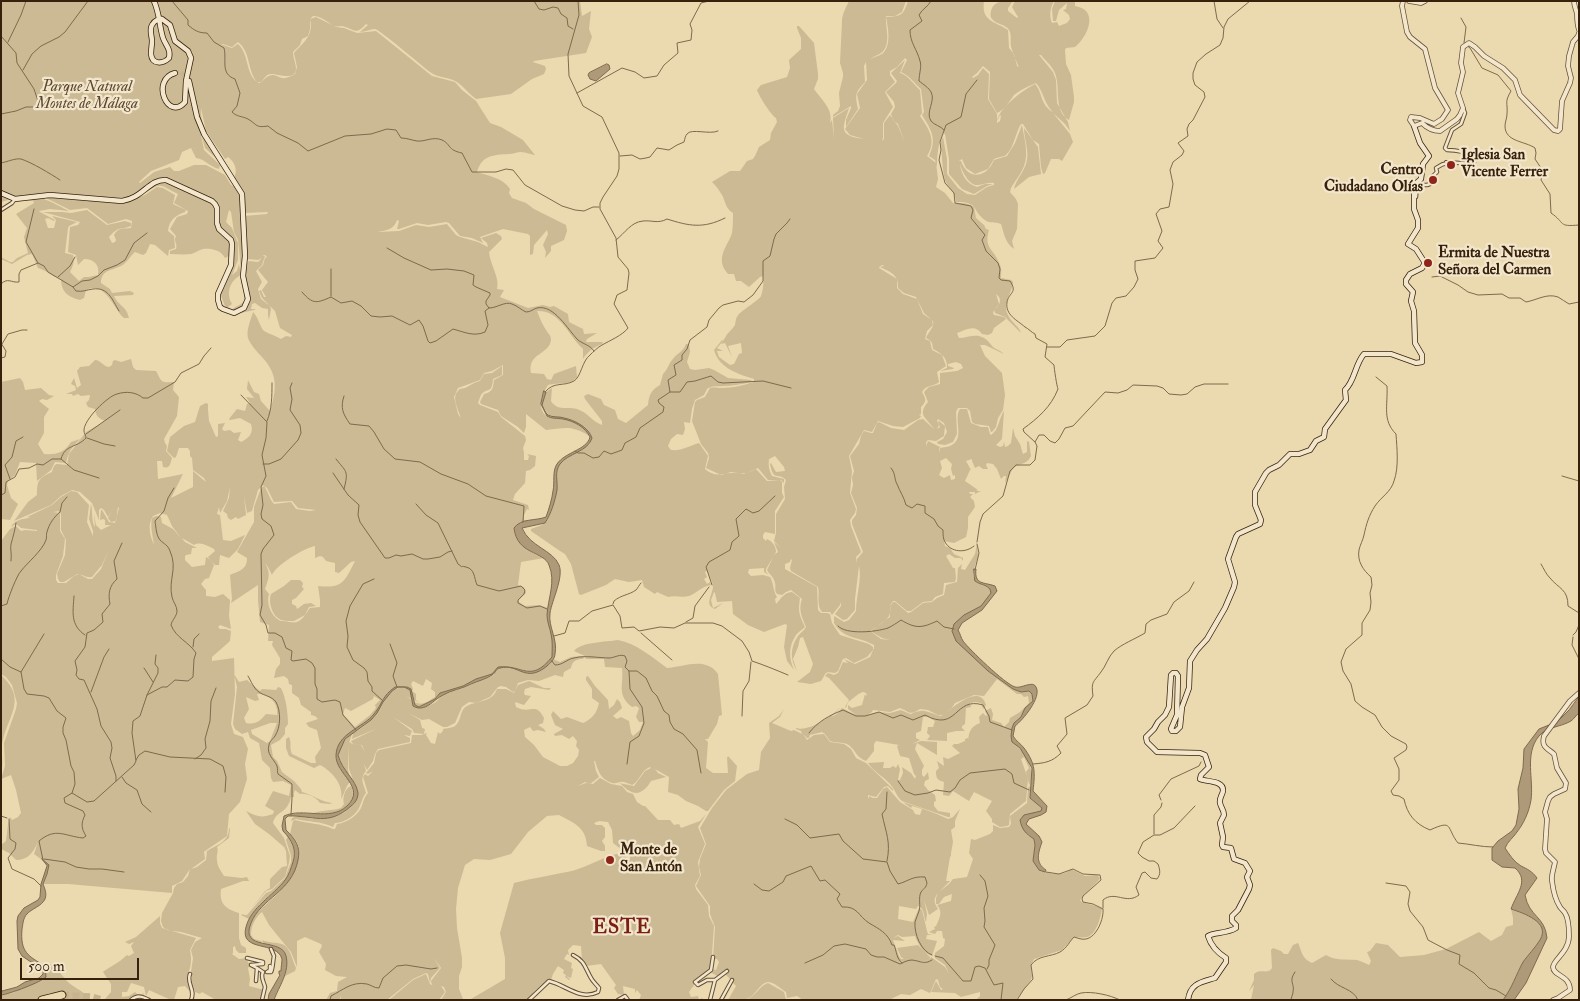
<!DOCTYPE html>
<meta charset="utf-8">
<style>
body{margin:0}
#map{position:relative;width:1580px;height:1001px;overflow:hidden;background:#ebd9b0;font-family:"IM FELL Double Pica",serif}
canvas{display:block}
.frame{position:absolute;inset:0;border:2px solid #37210c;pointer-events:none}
.scale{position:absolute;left:20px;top:958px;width:119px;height:22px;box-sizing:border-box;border:2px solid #37210c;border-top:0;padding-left:6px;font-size:15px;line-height:18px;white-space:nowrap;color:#37210c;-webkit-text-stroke:4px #f2e6cc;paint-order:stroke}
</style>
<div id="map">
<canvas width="1580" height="1001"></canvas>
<div class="frame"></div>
<div class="scale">500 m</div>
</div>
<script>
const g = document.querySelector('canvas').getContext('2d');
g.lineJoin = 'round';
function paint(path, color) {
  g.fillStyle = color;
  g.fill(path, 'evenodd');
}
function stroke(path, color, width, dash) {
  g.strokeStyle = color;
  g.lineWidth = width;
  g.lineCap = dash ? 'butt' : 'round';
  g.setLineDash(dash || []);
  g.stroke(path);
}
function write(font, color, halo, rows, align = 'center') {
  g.font = font + ' "IM FELL Double Pica",serif';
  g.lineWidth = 4.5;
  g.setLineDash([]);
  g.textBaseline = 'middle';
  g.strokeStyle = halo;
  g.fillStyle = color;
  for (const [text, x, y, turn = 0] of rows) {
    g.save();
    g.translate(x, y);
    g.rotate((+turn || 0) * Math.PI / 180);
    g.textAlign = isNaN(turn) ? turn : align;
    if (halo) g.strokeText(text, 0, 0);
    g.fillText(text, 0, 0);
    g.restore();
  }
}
paint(new Path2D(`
 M1 1H154L159 18 154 20V22L159 20 163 39 169 49V56L171 57V51L165 39 161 20 169 24C171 30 171 39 176 44 182 50 188 50 191 59L186 75 185 97 182 104 179 106V108C183 106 186 104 187 100 189 94 186 87 187 80 188 72 194 66 192 58 191 48 182 49 176 42 169 32 178 23 161 17L155 1H580L582 16 591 11 589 29 592 37 586 53 534 61 533 62 545 66 546 69 544 74 532 79 511 94 476 99C469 94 464 87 457 82 450 77 438 78 430 72 422 66 379 29 375 29 370 29 365 32 360 32L368 25 366 24C355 36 355 29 342 26 339 26 337 27 334 26 327 22 321 16 313 16L310 19V29L308 36 302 39 300 45 293 52C293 58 296 64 296 69 295 82 276 73 271 74 266 74 264 79 261 82H257C247 70 251 52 238 42L232 47 223 44 220 46 223 45 232 48 238 44C250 55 245 76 259 83 263 82 265 77 269 76 275 73 277 77 282 78 286 79 291 76 295 74L297 67 294 53C304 42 314 35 310 19L316 17 336 27 344 28 357 33 376 31 432 76 455 82 462 90 476 101 490 123 501 127 523 140 535 155C532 155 526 152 521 152 517 152 513 154 509 154 493 155 482 155 477 172 489 176 503 178 510 189L509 193 512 198 526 203 534 209 566 225 567 231 564 240 551 246V251L545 258 546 252 543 245 548 234 547 230 534 245 533 254 530 255V236L528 234 503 229 480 237 483 243 472 238 460 236 449 223 446 222 428 225 417 223 399 229H397L399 221 397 220C394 230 386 230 378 232L399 231 416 225 429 227 447 224 456 235 460 237 478 242 488 247 487 243 481 238 496 233 501 236 502 239 489 252C490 265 500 277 497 289L504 290 500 297 528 308 543 305 550 307 554 306 568 314 569 322 583 329 584 334 597 333 587 339 586 342H603L602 344C594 347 587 352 583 359V349C568 335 560 310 537 311 540 319 543 326 548 333 550 335 551 337 551 340 549 355 527 353 531 373L544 374 547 379 551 380 554 374 576 366 577 377C570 386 558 382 548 385 542 394 536 410 548 417 552 419 556 418 560 418 571 419 584 426 589 436 572 425 565 428 546 430L526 414V427L524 433 518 427 501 416 498 410 481 404 480 402 484 394C493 392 493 388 494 380L503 375V365L492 371 484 373 480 380 458 388 454 397 458 414 461 418C459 411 451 397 458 391 460 388 462 389 465 388 471 385 473 383 480 381L484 374 492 373 502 366V375L493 379C492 395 486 387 481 395 480 397 479 400 478 403L480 405 498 412 501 417 525 436 526 440 523 448 524 453V460H528L529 456 527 454 536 456 535 466 530 470 526 471 525 483 515 494 513 500 528 505 529 510 527 509 524 515V520H539C530 521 520 520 514 528 516 544 529 553 544 558L521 562 518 585 524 587 526 593 519 600V602L525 606 539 605 548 608 547 618 552 635V657C530 684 523 663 498 667L492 674 476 679 463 686 440 693 435 699 419 707 415 705 414 702C423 706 427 702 435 697V692L431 689 432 683 426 679 423 686 413 681 411 684 413 689 412 691 416 694V700L420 703 414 700 411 689 407 687H395C382 696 383 703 374 714 361 729 326 739 339 766 341 772 347 776 350 782 345 787 345 793 341 799 344 785 332 771 320 765L314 768 289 756 286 748V739L289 737C292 743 289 748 292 754L311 763H316L315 757 321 748 317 730 309 727 306 723 318 719 315 716 311 715V712L301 705 299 698 292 693V685L289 684 288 679 284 676 274 678 276 669 280 664V658L272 645 273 641H268L269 625 260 622 258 600V585L231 603 232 599 230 575C239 571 247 570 247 558L237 552 254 522V507L261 488 264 486 265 487 271 500 274 504 291 502 296 509 310 511 316 510 298 508 292 501 274 502 267 488 263 485 258 490 252 511 247 513 244 496 246 515 238 519 236 517 231 520 228 518 227 514 223 511 229 498 230 487 227 501 220 513 219 507 217 514 220 515 223 540 231 541 245 535 238 549 229 558 220 555 219 565H215L208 557 215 551 214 549C208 546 200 541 194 545L182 538 185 542 197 548H192L191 554 186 555 185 556V560L192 567 205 565 206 557 211 560 214 565 209 578 205 579 201 584 206 590V596L215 597 223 594 230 600 229 616 231 629 220 625 218 627 220 629H226L231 631 230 641 212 657V661L234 658 235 694 231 724 234 734 243 737 248 749 245 764 247 779 240 802 229 814 227 836 205 851 204 852 205 859 191 869 197 867 206 860 207 851C217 845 229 842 229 828L230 829 229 838 217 847C219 852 216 854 217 860 217 866 221 871 224 876L242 878 247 877 249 881H243L221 889C219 904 226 909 239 913V938L241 945 246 948V953H239L236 950 235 946 233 947V953L232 954 239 959 247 958 248 963 252 962V964L248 968 250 979 249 986 264 990 262 1000H216L202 992 200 994 195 992 192 981V974L191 972 193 958 191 950 195 942 202 938 181 932 167 930 163 927 161 921 162 913 173 893 174 888 177 884 183 882 188 876 190 869 182 881 172 886V893L68 884H43L47 874 49 865 34 854 38 842C33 852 29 860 16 860L9 853 1 849V845L6 841 8 824 10 817 12 820 18 817 21 813 16 790 11 775 1 779 5 766 4 743 16 709 17 703 12 685 6 677 1 674V541L10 529 16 526 21 531 25 530 37 531V530L21 528 16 524 11 527C14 520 24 518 31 518L27 517 52 505 61 497 71 491 77 492 89 505 87 522 93 536V531L89 519 91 504C93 511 91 522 95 527L94 514 96 525 101 530 111 525H105V520L103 519 100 520 101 510H102L109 522 115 523 119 508 118 507 116 521 111 522 108 518 112 511 108 517 104 510 101 508 99 510V520L92 503 80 492 72 490 61 496 51 505 14 521 28 502 37 495C37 480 39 478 52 472 55 460 58 465 67 465L69 454 86 432 105 421C98 418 96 416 95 409L88 407 86 403 89 400 90 395 81 396 78 394 73 396 72 394H66L76 390 75 386 71 384 74 378 77 388 81 385 77 371 80 367 89 366 95 360C101 360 102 366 109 367L112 365 113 361 115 360 121 362 131 359 133 367 136 370 156 371C162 382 160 383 174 382L173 390 179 397 177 416 164 439 165 443 167 446 166 451 172 458C170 463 171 469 163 467L162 461H157L158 479 183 474 171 498 193 487V471L206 482 204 478 193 470 192 458 190 456V451L188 448H179L176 457 174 458 167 451 170 437 184 426 195 422 200 406 206 403 208 404V421L209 410V421L216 437 218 436V424L225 423 222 429 224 431 230 430 234 433 241 432 238 440 241 442C249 438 254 433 251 424L240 418 230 420 229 419 237 409 245 411 247 404 250 403 246 397 254 398 247 389 248 380 254 392 259 394 261 401 270 411C277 389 278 374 262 357 257 352 250 344 248 338 246 330 251 319 253 312 258 317 259 324 263 330 266 333 277 336 281 339L286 336 291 337 292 335 280 328 275 311 262 298 259 291 261 290 264 297H266L262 290 268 282 258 270 263 265 265 258 267 257 265 255 262 256H265L262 265 256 271 262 282 258 289 261 299 270 306 271 309 269 320 268 315V309L262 308 255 303 252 304 251 309H256L254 310 241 313C261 298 234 278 249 261L258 262 262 258 258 260 248 259 246 263 244 216 267 214 268 212 244 213C244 197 243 192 234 178 238 170 235 162 228 157L225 159 206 131 201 108C200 119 205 132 211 141 196 128 197 100 190 81L189 82 196 117 206 139 217 156V159L205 148 200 130 204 150 220 165 219 169C210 167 205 159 196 158L191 148 182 152 179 160 151 171 139 182 140 183 154 172 170 167 174 171H179L194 165H206L225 175 231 185 237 187 241 195 244 253 242 280 238 240 234 232 231 212 229 210 226 222 232 228 238 243V260L232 275 237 271 239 264 241 275C229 281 226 294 232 304L228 307 232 310C235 306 240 306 244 301V288L241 282H243C244 287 247 293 247 298 247 310 235 313 226 309L220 293C224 277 240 259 232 241 230 235 222 232 219 226 215 218 220 210 213 200L167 180 162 179 156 180 138 193 127 198 37 194 15 198 1 202ZM59 511 61 514V530L66 540 65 555 57 574 58 579 60 582H64L77 574C82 574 86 578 92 577L102 565 109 549 101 569 92 579H88L79 574 74 576 66 583H58L56 580V575L63 556 65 539 60 531V513L53 512ZM160 513 167 515 172 526 181 538 173 529 162 523 161 517 156 516 152 518C150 528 153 536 154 545 150 536 147 525 153 516ZM315 546V558L320 556 323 557 326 561 335 563V572L339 573 351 562 355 561C345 581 343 589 318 586L320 600V607L310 608C306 613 304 619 297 622 293 623 293 622 289 622 286 621 284 621 281 621 271 617 266 603 269 594L265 589C269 577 271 574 265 563L268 567 272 575C276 565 304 548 315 546ZM374 696 380 700 375 705 376 708 370 715 355 727 343 714 345 708 351 711 373 699Z
 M849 1H906L902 12 895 16H886C885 27 892 45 881 53 878 55 873 57 870 59 874 57 879 56 882 54 892 46 888 27 886 17 901 16 903 16 908 1H984C981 22 995 21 1008 30L1009 48 1014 54 1017 66 1019 67C1017 63 1012 51 1011 46 1010 41 1012 34 1009 30 1005 22 985 25 992 8 996 0 1006 1 1013 1L1008 8V11L1017 18 1018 17 1012 7 1015 1H1054C1050 8 1049 16 1052 23L1057 22 1059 26 1067 23 1070 19 1069 15 1063 10 1066 9 1067 3 1059 10 1056 21H1053L1052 9 1055 1H1075V6C1079 7 1083 8 1086 11 1095 21 1084 40 1075 47L1066 48 1065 50 1066 64 1071 75 1074 97V102L1069 120C1052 110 1062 86 1054 71 1051 65 1045 60 1041 55H1039L1053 72 1056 80 1057 103 1068 122 1070 131 1065 124 1053 113 1070 134 1073 142 1062 161 1059 159H1051L1045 173 1043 174 1041 167 1039 144 1033 140 1023 124H1021C1015 133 1015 146 1006 155 1003 157 998 157 994 159L988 169 975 174 966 168 962 159 959 161H961C968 181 987 178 994 160L1007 156 1015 143 1022 125C1024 137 1029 154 1024 166 1021 174 1015 181 1011 188L1010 192 1016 199 1018 204 1017 229 1012 241 1014 249C1005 243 1004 233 1001 224 995 221 990 224 985 220 971 210 980 202 956 202 956 192 948 189 945 180 942 168 942 154 941 142L943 137 947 159V174L958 188 967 194 975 195 987 187 994 185V183C988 182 984 185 978 185 969 186 962 171 960 164 961 175 967 184 977 187L985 184H993L987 186 974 194 962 189 949 174V159L945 134 943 133C938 144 937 155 937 167L935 160 929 156C937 139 932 131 922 115L924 112 921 89C914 83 910 76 901 72L907 60 905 58 897 67 890 71V75L895 82 885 92 893 107 883 123V138L882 141 884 139V123L890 115 898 126 905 143 898 124 893 120 891 114 895 107 894 102 886 92 896 83 897 81 891 73 905 60 900 73C909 76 913 84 920 90L922 113 920 116C929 129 937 141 927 156L936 163 938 179 936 187 945 193 953 203C961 203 967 202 974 207L976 218 984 225 986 229 989 230C983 249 995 249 1000 265 1002 269 1001 273 1001 278L1011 280 1013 282C1012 295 1001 303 1009 317 1012 323 1019 326 1021 333L1005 317 995 313 994 310C1000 305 1003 299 996 294L999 304 994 310 993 313 994 315 1004 317 1006 319 994 328 992 333 988 335 982 334C975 324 967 329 957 333L959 338C968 338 975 333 984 338 988 340 990 344 993 347 997 350 1000 350 1004 354L985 345H980L985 356 1002 373 1005 395 1003 410 998 418 996 427 992 432H991L989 426 975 424 972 422 970 411 967 408H958L956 412 957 434 953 442 945 445 938 444 937 442 943 439 947 432 944 423 938 419 937 421 939 425 937 429 940 427 938 422 939 421 945 426 944 436 936 441 928 440 926 442V446L928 441 940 447 939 449V453L940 448C944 447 949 447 952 445 965 438 953 418 960 409H967L971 423 981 427H988L990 434 991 435C999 430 999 418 1004 411L1002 439 996 445 1000 447 1003 446 1004 442 1005 447 1008 446 1011 443 1013 428 1015 436 1020 444 1023 454 1027 452V441L1029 442 1031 456C1026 466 1020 462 1014 468 1010 472 1009 478 1005 483L1006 476H1004L1001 479 997 469 993 464 987 463 986 465 988 469H983L979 466 975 468 972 461V459L966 461 971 470H970L965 481 978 490 976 491H981L975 494V492H969L970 494H973L970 497 974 501 975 507 968 517V528L966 537 954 543 944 541 945 546 950 548 954 554 963 558V561L961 558H955L949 554 946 556 953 568H955L956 578 955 582 944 583 943 594 935 597 932 601 923 602 911 611H907L895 601H893C889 606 891 607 890 613 888 622 876 626 870 631L881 639 890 640 882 638 872 632V630L890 617V607L893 602H895L908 613 911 612 923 603 932 602 937 598 944 595 946 585 957 582 958 568 962 564 961 569 965 570 975 554 977 544C977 548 978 552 978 557 976 563 972 571 974 578 977 588 989 582 991 593L981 606 973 610 952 631 988 671 1013 689 1021 692 1029 691 1032 694 1033 701 1025 708 1021 717 1014 723 1012 742C1026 753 1035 767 1030 785L1029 784 1026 772 1029 768 1024 757 1021 759 1028 779 1026 801 1010 814 1009 825 1007 826 1000 827 992 822V819L986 811 992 801 974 792 969 801 953 791 949 796 943 795 944 782C937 780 936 778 936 771L939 768 937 761 944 766 943 757 948 759 960 753 952 746 954 744H958L965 741V739L968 738V741C969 732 970 727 980 723L979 717 983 713 986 716 987 715 985 711 991 708 993 714 992 720 1001 723 1004 727 1009 722 1010 718 1020 712 1029 703 1028 696 1024 697 1021 694H1017L997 679 984 696 974 695 955 703 951 709 942 715H938L928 710 920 709C909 716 910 712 900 708L890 712 873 710 872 712 867 715 878 712 890 713 901 710C916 717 907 713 920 711 927 710 934 715 941 716 951 710 979 682 986 705L983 709 981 703 976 702 970 703 971 707 966 708 965 724 962 726V728L965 731H956L947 733V741L927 740 930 736 927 733 928 727H933L935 721 928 717H923L921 731 916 733V738L920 740 912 744 921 741 937 742V755L917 743 915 749 924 766 922 770V775L924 777 928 772 929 779 925 781 924 785 928 790 935 795 936 801 934 802V806L938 811 950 813V817H948L902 801C896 796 895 789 890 784 883 776 874 772 868 763L884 762 883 768H890L893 766 896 768 898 764 900 769 898 780H900L903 773 902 767 911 773 915 779 916 776 914 774 909 758 900 756 897 746 899 745 876 741 874 744V751L866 761C855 757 856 749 847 744 842 742 835 743 830 741L825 734 822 732 810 735 809 738H807L803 734 807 740 814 735 824 734 830 742 844 744 851 749 856 758 866 763 893 789V791L888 786 884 787 876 797 868 795V797L869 799V796L873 798H877L883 789 887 787 900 802 913 810 915 814 920 815 922 809 912 806 911 808 903 802C918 807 933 812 948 819L953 817 960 809 955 821V827L951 830 953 842 951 853V856L950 857 946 881H950L939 892 949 884 953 879 967 877 973 859 969 853 971 839 975 840 990 834 993 831V825L1000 828 1009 827 1011 824 1010 816 1027 803 1028 788 1030 786V798L1043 808 1041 811 1025 815 1027 835 1034 839 1035 845 1033 861 1039 870C1051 873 1061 878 1071 869L1085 876 1097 875 1100 878 1099 880 1083 896 1080 900 1082 902 1102 908C1101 917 1096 935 1087 937 1083 938 1078 937 1074 937L1062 950 1034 959 1031 965 1032 976 1031 980 1016 1000H976L980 996V992L961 997 955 993 931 992 936 981 941 990 943 989 940 987 938 980 936 979 930 993 921 989 910 995 901 994 889 1000H803L797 996 787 998 786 992C781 989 774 982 768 982 760 983 756 994 749 998 743 1001 735 1000 728 1000L736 986 732 982 733 980H731L725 974 717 976 710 972 712 969 716 970 719 962 717 959H713L715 927 710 914V906L696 886 701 875 699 867 700 859 706 844 700 828 712 808 726 790 747 774 759 770 761 752 770 738 769 723 779 716 784 709 780 717 772 723 791 731 794 730 802 734 801 731 796 729V728C810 732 831 716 841 707L831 717 837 714 842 708 856 715 848 709V705L852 708 862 705 865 694 866 696 867 694 864 692C859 692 853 699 848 702L846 708 845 707 849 700 829 678 825 676 828 673 834 675 838 673 843 662 848 663 844 659 855 664 870 657 874 648V645C858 636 844 640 834 623V616L844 622 849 620 856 611C856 597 862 579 859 566L855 599V610L847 619 843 620 835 614 841 606V602L840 605 832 615 830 612H822C816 605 820 595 818 587L791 571 790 568 792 560 791 559 790 562 785 564V569L817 587 818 610 821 613H827L830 614 832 623 840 635 869 644 873 647V650L867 657 854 663 846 658 843 659 838 671 835 673C823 671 827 673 821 681L811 684 797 682 810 672 813 664 803 637 800 638 798 647 793 659 797 671C790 659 790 648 798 636 801 632 804 631 806 627 802 617 798 610 802 599L791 590 786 592 782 595 777 594C774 590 776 587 775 583 774 577 769 574 767 570L774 555 778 552 774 542 781 548 774 541 776 533V514L785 499 784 487 786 480C777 471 774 483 770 464L771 463 776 472 785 471 784 467 775 456 769 459C768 465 769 471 772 476L784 479V483L781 480H768L758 468 744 474 731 472 721 475 706 468 709 458 708 453 701 444 692 421 695 402 697 400 705 397 710 388C715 387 717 388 722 388 733 388 744 385 754 382V379C738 374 719 368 714 350L722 340 723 341 717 348 723 351H717L719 357 730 365 734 364 739 354 742 353 741 343 728 346 732 357 725 343 721 344C723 342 723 340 725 338 727 333 732 330 735 325 736 320 736 317 739 314 743 310 760 299 761 296 763 291 764 282 763 276L760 277 749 287 741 281H736L734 274H728C714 258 728 246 732 233 733 227 733 218 733 213 724 208 726 199 720 192 718 188 715 185 712 182L730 171H740L747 161 753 159 755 156 759 147 770 140 771 133 777 122 776 118C771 115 759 96 757 90L761 85 787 77 790 68 789 60 801 49V38L797 28V26H799L814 43 818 74V79L814 89C821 99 834 110 830 123L832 120 834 139 833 118 849 108C843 127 837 136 864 139L850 135 845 129 860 108 857 94 867 80 866 62 864 66 865 82C855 93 855 94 858 109L846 127V120L851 108V106L833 117V115L838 111 840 106 839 93 843 77V73L840 63 842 21C842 14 846 8 849 1ZM983 66 990 72 989 99 997 113C1004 110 1009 102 1014 95 1020 90 1029 86 1036 83 1044 92 1044 104 1053 112 1040 105 1043 93 1035 84 1022 91 1000 107 997 121L1000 115 1001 116 1000 121 997 123V114L988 99 989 74 983 68 978 75 973 78 972 77 977 73ZM883 265 884 266 880 267C891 272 899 275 898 288L904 293 916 297 924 313 933 321C935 327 928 332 926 338 933 342 932 342 933 349 941 353 948 358 947 368L940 371 953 369 954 368 948 366V364L956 362 961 364 963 368 957 371 940 373V384L929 387 924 392 928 402C917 415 926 417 934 429L923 419 918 420 904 430 891 428 879 422 877 423 873 433H871L864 431 861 436 859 444 850 456 854 471 852 477 853 485 851 493 857 508 856 515 852 520V524L863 552 857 559V563L856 557 861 552 851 526 850 520 855 513 856 509 850 493 852 471 849 456 864 430 872 432 878 421 893 426 903 427 920 418 921 416 919 415 921 414V407C927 401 926 399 922 392 926 384 934 387 939 382L937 372 946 366 942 355 932 350 930 341 925 339 927 331 933 325 932 320 923 314 917 299 903 294 897 288V279L879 268 880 266ZM946 458 952 464 951 469 953 476 955 475V479L951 480 950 475 944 478 939 475 942 468 940 461ZM938 893 936 898V904H939L944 897 952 894 951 901 937 905C943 912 940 917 936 926L934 927 935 929 929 932 935 934 937 931H942L943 938 945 939 944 946 935 953V958L945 965 949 974 945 967 931 957C926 965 921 961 913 958L923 962 929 960 930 957 918 945 897 948 901 957 904 959H901L899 956 893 940 905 941 898 936 893 938 898 935 902 937 915 936C918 944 923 953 932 956L937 941 926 939 927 935H933L928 934 927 931 922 910 919 908 913 922 898 919 899 906 916 909 918 906C925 908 923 916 926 922L927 914 924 900 929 915 938 909C934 903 933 899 938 893Z
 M1024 128 1038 147 1041 174 1029 177 1014 189C1016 180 1023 173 1026 164 1030 152 1024 140 1024 128Z
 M163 182 214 204 215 208 216 227 231 242V255L225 258C221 250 211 248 203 249 199 250 195 253 191 254 184 255 177 254 170 254V251L176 249C178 244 173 241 176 236L170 229 177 217 187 214 188 211 174 203 178 194C159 185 163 181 143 194L152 185Z
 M157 187 163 188 175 195 173 204 186 210 185 212C176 215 169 220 168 231L174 236 175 248 169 250 168 256 155 245 150 244 146 253 143 255 135 252C131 255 128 261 124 264 115 271 101 268 101 283L110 289 112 293 130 291 134 293 133 295 114 296C119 307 126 305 129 318H124C113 308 105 280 86 290L84 298 80 300C68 297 61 292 61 279 52 277 46 270 38 268L32 254 27 255 12 264 1 259V257L10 262H13L17 258 28 253 24 237 27 228 16 214 34 203 33 201 26 200C41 193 55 205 69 211L50 209 39 211 40 212 55 220 54 221 48 218 45 219 48 228H54L56 220 52 216 77 222 69 226 68 228 65 253 73 255C75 261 73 266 70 272L79 281 84 277H89L98 275C100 265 94 259 84 259L78 265 76 255 68 252 70 227 78 225 80 222 43 212H62L71 213 87 210 107 225 125 221 131 223V226C118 231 120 225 109 237L112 243 115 242 116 240 114 235C118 227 124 229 131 228L132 221 126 219 108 224 87 208 70 210 46 198 38 197 122 203 145 195Z
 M686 344H689L690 352 687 362 690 369 695 370 709 368 714 370 728 378 751 380 752 382C742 384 732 386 723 386 716 387 713 385 707 389L704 395 695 400 692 409 690 423 684 422 685 429 683 435 677 434 671 439 668 446 671 450C682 451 689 446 699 443L708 456 705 469C716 478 721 473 732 473 746 473 743 475 756 469L767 481 780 480 782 482V493L784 497 775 511V534L765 532 763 535V538L766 541 767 539C772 541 776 546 776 552L766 569V572L769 575 764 572V568L749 569 748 573 751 576 763 575 770 577C774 584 773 591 777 597L775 599 776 604C781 599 783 593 792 592L800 598C798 612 799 614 805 627 802 630 798 632 796 635 788 647 789 658 794 670L787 661 784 647 787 625 785 624 764 632 748 625 733 614 732 601 717 602 715 593 714 592 711 600 713 608 723 603 715 609C704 605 712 596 713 587 713 582 709 576 707 571L705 572 707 577 704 579 707 584 710 582 711 585C702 586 697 593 689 596 682 598 675 595 668 597L657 592 655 594 644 587 642 580 629 582 615 579 606 585 581 595 579 594 571 564 565 554 560 551 531 531V529C535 527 541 526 545 523 552 518 554 490 556 481 556 478 556 473 557 470 561 455 580 452 590 444L591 435C586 431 581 425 576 422 562 414 549 423 542 405L546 392 552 388 551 401C558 412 567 406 577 409 587 412 593 422 602 425V421L585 399 584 396 588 394 601 399 604 405 615 410 618 419 626 423 648 405C649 395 651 390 660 385L663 374C668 369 668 365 672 360 677 353 683 352 686 344Z
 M20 378 23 382 25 390 41 388 49 395 54 396 47 400 42 399 39 401 49 409 44 417V433L38 444 44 454C56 455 64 453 71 442L80 439C72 448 69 450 66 463L55 462 51 470 37 481 36 463 20 462 15 475 8 481 7 485 11 498 18 504 10 520 1 519V382Z
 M291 580H300L303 583 302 587 304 589 296 598 292 600V604L296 606 297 609 304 604 311 603 316 606 309 607 305 615 294 621C290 621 285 621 281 620 272 616 268 602 271 594L284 586Z
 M618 640C636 643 653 658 667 668 683 667 706 656 718 674L722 715 719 716 717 724 708 739H705L708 742 706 768 713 773H728L727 758 728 756 737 766 735 781 724 790 708 811H706L698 806 686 801 678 795 668 792 669 777 655 769 658 773 666 777 651 781C647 788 639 797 630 791 625 789 623 785 619 783L634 786 645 771 651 768 650 767C641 770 640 781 632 785 630 784 627 783 624 782 620 781 616 784 612 783 600 779 598 770 595 761H594L596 771 599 777 590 784 585 782 578 786 586 783 593 784 600 778 611 784 622 786 627 792 633 794 637 802 643 806H645L658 820H670L674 825 679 824 681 828 700 821 706 814 698 827 705 844 698 862 700 876 695 885 696 889 708 905 709 916 714 926 711 967 709 970 694 980V985L689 992 691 997 698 996 699 1000 702 998 704 1000H639L641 995 637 990 635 993V989L623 986 624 995 618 994 614 988 616 985 601 964 586 966 582 961 581 946 573 945 568 950 569 955 567 954 564 959 572 963 571 968 573 969 571 978 566 976 570 979 569 980 565 977 566 975 563 973 564 970 558 966 553 974 551 980C542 981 533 993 527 1000H441L446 992 444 987 441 986 445 992 439 1000H389L413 980 426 974 430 984 435 987 432 985 431 981 441 968 434 958 440 968 431 978 430 983 428 974 426 973 413 979 387 1000H341L340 995V1000H326L330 993 337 991 338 982 347 977 336 976 325 970 326 964 319 952 322 946 321 944 305 937 297 941V967L291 952 269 925 262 912C255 918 251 926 251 935L254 939 261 941 263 943 251 939C242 918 268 905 279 892 283 887 286 880 289 875 298 859 306 848 290 834L293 821 295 820C309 824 320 823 333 829H335L337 824C346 823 356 817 361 808 364 801 363 799 368 793L363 777 365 774 368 776 373 771 368 774 366 773 374 763 376 753 379 750 411 743 412 735H421L427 733 426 735 431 743 435 744 438 732 440 734 443 731V729C446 728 452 728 455 726 462 721 459 710 467 706 478 700 492 703 497 689H506L514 693 518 685 529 681 544 688H551L549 690 531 687 525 689 524 693 525 695 531 696 524 705 515 702 516 707C531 715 535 701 544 718L543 723 538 725 544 729 546 732 538 730 533 731 530 727 524 730 525 737 534 745 543 757 560 766H567L573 763 578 756 579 750 576 746 577 741 573 736 569 739 562 735 555 736 554 734 563 729 555 725 551 715 553 711 561 719 567 717 583 723C592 719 597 713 599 703L592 698V689L586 680V677L588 676 595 686 608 700 609 709 614 705 617 699 620 702 622 708 613 716 617 719 621 717 629 721 631 733 633 736 640 730 643 722H639L636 717 639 708 636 706 632 707C616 695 624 684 622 668L605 667 604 659H586L585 656 574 651C581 642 606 642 618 640ZM559 815C574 823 586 827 587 846L601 851H605V846L602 841 605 837V828L602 825H596L594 823 599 821 608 822 612 830 613 843 630 856V860L620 853C603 857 589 866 572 871 553 875 533 878 514 883L500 933 505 958V979L471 999H463L459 989V976L462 967V958L457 928 456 909 458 888 465 865 474 859 490 860 511 854 528 832 547 816Z
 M581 656 584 657 583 659C576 659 572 661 571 668L564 672 563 677 555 675 539 681 528 680 518 683 515 691 513 692 506 687 501 686 498 687 490 697 476 703 469 702 462 707 455 723 447 727H443L429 719 422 720 408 713 420 720 422 728 425 729 424 734 414 733 412 729 393 717 412 731 410 736 404 735 410 738V742L378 749 375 754 373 761 367 770 364 764 366 771C359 779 364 784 366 793 362 798 362 802 359 808 355 816 344 823 335 823L333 827C321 821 308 822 296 819L291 821 292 818 298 816 313 819H324L337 816 345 812 358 794 349 769V745L348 770 350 777C338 762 331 747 352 734L349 743 350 742 352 744 361 745 365 752 362 745 353 744 351 741 378 728 352 739 353 733C360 730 368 723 372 718 382 705 391 680 410 690L412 699 406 696 412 700 413 706 422 708 430 705 436 702 443 694 463 688 494 675 496 670 500 668 509 667 528 674H532L547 666 553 659 560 662 571 657Z
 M234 674 239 682 247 680 260 691 262 689 276 690 278 687 281 688C286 698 288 713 288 724L285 728V734L280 740 271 745 273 757 277 761 282 772 294 781 301 789 302 792C313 795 321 802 332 803L330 804 320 803C316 797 307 793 300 794L295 790 294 793V797H291C287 815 276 810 273 823L284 838 290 856 289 863 285 877 272 889 266 891 251 909 265 891 270 888V879L282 867 287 866 286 851 284 847 269 834 255 824 246 811C257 817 262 818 273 814L274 811 265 806 273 791 289 796 291 785 283 781 273 782 271 778 270 768 262 760 259 743 250 738 248 732 242 734 235 729 233 724 237 687ZM257 694C268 693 279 703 277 715L266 714C260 721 256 725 246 723L244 718 249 709 246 697 255 701 259 700ZM270 723H277L270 741 267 743 252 734 251 730Z
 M1 675C29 701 6 717 2 745 1 754 4 763 1 772Z
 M351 786C357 798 347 811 334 813 328 814 320 813 314 813 321 810 332 811 341 808L344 804C342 798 345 788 351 786Z
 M288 836C294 846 296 853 292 865 284 891 260 897 249 919L241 915 243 914 244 915H247L266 893 271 891 285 878 291 862V856L286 840Z
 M1511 909C1523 913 1551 922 1540 940 1535 948 1528 955 1523 962 1516 975 1512 988 1503 1000H1251L1254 985 1249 991 1254 980V974C1261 968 1268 975 1272 968L1271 950 1273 948 1281 951 1284 954H1288L1293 945 1298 943C1302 951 1301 958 1312 963L1326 955C1336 961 1346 959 1357 960 1361 961 1365 963 1369 965L1371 961 1367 952 1370 951 1376 943 1388 945 1400 957 1424 955 1446 949 1479 932 1491 941 1502 935 1506 927 1513 925V918Z
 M160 916V923L162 928 196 938 190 950C192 961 191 967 187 976L192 994 185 986 178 987 174 1000H171L149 990 146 996 144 987 131 983 127 992H122V997L129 996 135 992 137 994H143V992L144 996 137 995 128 1000 105 999 111 992V984L103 972 104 971 120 961 127 955 129 956 134 953 131 946 134 942 129 944 125 942 136 937Z
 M262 940C268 943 276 942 282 944 291 948 292 960 296 968L295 971 285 976C288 953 286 949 264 944Z
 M51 964C58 969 62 976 68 982 76 989 84 991 91 1000H50L58 993H50L35 1000H1V995L13 993 30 984 43 980 46 971 45 966Z
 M768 983 784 992 786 1000H746C756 996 759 986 768 983Z`), '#ccba94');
const water = new Path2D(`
 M607 64 609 65 610 69 596 81 590 79 588 75 589 73Z
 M544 391 546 392 542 405C544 409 545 413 548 415 553 418 559 416 564 418 575 420 589 428 592 438 588 452 568 453 560 464 554 472 558 481 557 490 555 501 551 514 545 523L522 528C530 547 553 550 559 565 564 577 552 600 550 613 548 627 558 639 555 654 555 659 550 663 547 666 525 684 519 663 500 668 495 669 496 673 492 675 486 679 478 681 471 684 462 689 451 690 443 695 433 700 425 713 413 706L410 690 404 687H398L392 691 383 702 377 713 371 720 345 739 338 755C342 771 356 779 358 793 358 799 355 803 351 806 328 827 313 815 288 816L285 819 286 830C295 839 301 846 298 860 292 892 261 898 251 923 239 952 282 937 286 956 290 972 279 986 274 1000H268L269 994 280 975 279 974V971H281C281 967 282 962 282 959 277 940 239 953 246 927 251 907 273 896 285 880 289 875 291 868 293 862 297 850 292 840 283 831L282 826 284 816C303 807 330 822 347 806 367 787 335 774 336 755 337 733 363 728 374 714 383 703 382 696 395 687H407L411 689 415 705 419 707 435 699 440 693 463 686 476 679 492 674 498 667C523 664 530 684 552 657 552 650 553 642 551 634 550 628 547 622 547 615 548 598 556 582 549 565 544 551 517 555 514 528 521 518 536 521 546 517 549 509 552 499 553 491 555 482 552 471 557 464 565 452 587 450 590 437 585 427 574 421 563 419 557 418 552 419 547 416L541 404Z
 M974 569H976C974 585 984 582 995 586L997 591 982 610 962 623 958 630C960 633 961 638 963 641 969 649 1005 684 1015 687 1021 689 1033 680 1036 687 1042 697 1023 720 1015 726L1013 736C1016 741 1021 744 1024 748 1036 764 1035 773 1033 791L1047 806 1046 812 1041 815 1029 819 1026 824 1039 836 1042 842C1038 853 1035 863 1046 870L1045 872 1039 870 1033 861 1035 845 1034 839C1026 834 1022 830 1020 820L1024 815 1041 811 1042 808 1030 798 1032 768 1020 748 1012 742 1011 736 1012 728 1014 723 1021 717 1025 708 1033 701 1032 694 1029 691 1021 692 1013 689 988 671 956 641 952 631 954 624 964 615 981 606 991 593C990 584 981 586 975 581Z
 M1579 697V713C1576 715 1574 719 1571 721 1561 727 1546 727 1539 736 1524 754 1534 780 1531 800 1529 812 1524 823 1517 832 1513 838 1508 841 1505 848 1509 854 1514 862 1521 866 1527 869 1532 871 1537 878L1525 895C1529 917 1545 916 1547 938L1526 983 1514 1000H1503C1512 988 1516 975 1523 962 1528 955 1535 948 1540 940 1551 922 1523 913 1511 909 1516 894 1530 881 1515 868L1502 867 1492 860V848L1498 841 1512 831 1516 825 1519 809 1518 789 1523 768 1524 749 1539 729 1554 723 1561 718 1569 710Z
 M42 859 49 865 47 874 43 884C45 889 47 894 45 899 42 906 31 909 27 914 23 918 23 924 22 929 20 952 28 956 45 966L46 977C41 982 10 994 1 995L2 991 17 987 25 982 39 978 43 974V970L22 956 18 949 17 921 18 916 24 908 38 900 40 897 41 884 47 866Z`);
paint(water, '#ae9a78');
stroke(water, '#7e6a4d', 1);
stroke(new Path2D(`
 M172 1 188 20V25C194 30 198 33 207 33L214 42 224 48C227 60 220 74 235 79L240 93 237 106 232 112C237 117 242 116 248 119 258 125 255 128 268 126L277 133 298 143 308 151 345 136 371 134 387 129 396 130 401 138C407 138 411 140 417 141 425 142 433 136 442 140 451 144 447 150 462 153L472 172H496L506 169 513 170 525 185 562 206 575 210 584 211 593 207H599
 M534 1 539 9 544 10 553 7 558 8 561 14 567 18 568 26 573 29
 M931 1C928 7 922 9 919 15L922 21 910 30C910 43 917 49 920 61 922 66 919 74 919 81 923 84 929 88 931 92 936 101 925 112 931 121 934 125 941 126 944 130
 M1214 1 1217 19 1223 28
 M1461 18 1466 27 1464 43 1470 48 1482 68 1498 75 1511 91C1504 103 1508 102 1507 114 1507 118 1505 122 1505 126 1505 142 1525 141 1535 148L1536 153 1535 159 1543 171 1541 180 1550 194 1551 213C1566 223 1557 227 1579 225
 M1 36 16 53 17 63 34 89 38 101 37 105 34 107H26L16 111 1 114
 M8 42 21 15 26 1
 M23 70 32 54 41 46 59 37 65 32 88 1
 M977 80 966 94 961 117 946 125 940 142 941 150 939 160 945 183 954 193 955 203 971 206 973 210 971 218 985 235 982 240 986 251 998 263 1000 269 999 278 1001 280 1010 281C1018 293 1009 292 1007 302 1005 315 1017 320 1025 327 1029 329 1031 332 1035 334L1036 338 1047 344 1045 357 1054 365C1054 368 1057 387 1058 389 1051 407 1038 418 1023 429L1024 432 1035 442
 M577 93 622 68 635 72 644 78 657 76 664 65 678 53 677 43 691 40 692 30 690 24 701 3 709 1
 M620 156 632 155 640 159 646 158 650 157 657 148 669 150 677 145 684 142C685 139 685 136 687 134 691 128 710 135 718 131
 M1 163C7 162 15 158 21 159 31 162 51 174 60 180
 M34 209 26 242 38 263
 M616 240C625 233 631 222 643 221 652 220 658 224 667 219 689 226 703 229 725 218
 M387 248 404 258 431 270 447 269 464 271 474 275 473 285 476 287 490 293V295L486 301V304L489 308C497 308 505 301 512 304 518 306 521 310 526 312 531 312 533 309 537 308 554 304 568 330 578 340 583 344 590 345 594 351
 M58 277 70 266 75 257
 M1432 277 1440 276 1458 285 1468 292 1478 295 1502 294 1509 298H1520L1526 302C1537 300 1547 293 1558 297 1562 299 1565 302 1569 304L1579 302
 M1 284C8 277 11 283 19 282V274L21 270 38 263 44 266 48 272 73 287 82 281 90 280 98 276 104 270 117 265 125 260 134 243 147 233
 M73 287 76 291C83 292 86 290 93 289 108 287 112 299 119 311
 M302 292C313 305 317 303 331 297L341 303 352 301 361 306 371 316 380 317 392 316 410 325 419 320 423 326 428 341 430 343 436 341 453 329C464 332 474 337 485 332L488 325 485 311 489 308
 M331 296V269
 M1 343 6 351 5 357 1 358
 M2 344 8 334 22 330H27
 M1047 347H1060L1067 340 1095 336 1105 326 1112 303 1116 298 1126 296 1134 287 1138 279 1135 270V261L1155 258 1163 248 1158 241 1162 231 1156 214 1160 209 1169 207 1173 184 1170 170 1173 162 1182 155 1184 151 1178 143 1188 136 1187 129 1189 124 1193 120 1205 97 1204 92 1195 85 1193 79V73L1197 62 1206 54 1220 45 1223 38 1224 27 1228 19 1250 1
 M1376 377 1387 386C1388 406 1382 420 1396 434 1397 449 1399 467 1394 481 1391 492 1381 497 1375 506 1369 515 1366 525 1364 535 1363 540 1360 545 1359 550 1357 561 1363 570 1371 577L1372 585 1370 593 1371 602 1370 610 1362 623V635L1346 649 1341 662 1343 671 1351 684 1355 701 1362 707 1375 715 1382 727 1391 736 1406 744 1407 747 1406 750 1394 758 1399 769V780L1391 791 1393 795 1399 796 1404 799C1407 814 1415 824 1430 830 1454 819 1446 828 1458 843 1470 844 1481 847 1493 847
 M545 392C554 381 563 387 574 381 581 377 582 361 590 355 593 352 598 347 602 345 609 341 623 335 628 328L614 304 617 295 627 290 629 273 628 269 618 257 616 238 600 209V203L603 197 617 176 619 169V153L602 117 583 106 569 76 568 54 579 15 578 1
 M670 392H680L687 382 695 381 711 376 718 382 723 383 763 381 791 388
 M241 395 267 422 266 438 262 455 266 476 261 487 263 505 261 514 262 519 271 526 274 535 263 549 261 554 262 605 260 615 266 625 268 633H275L282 637 286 648 292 651 291 660 293 661 306 659 312 663 315 668V684L317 689V699L322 702 335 700 340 702 343 715 356 730
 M344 396C340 408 343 414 350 424L369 426 374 432 384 449 395 459 420 462 441 474 468 484 486 496 524 506 523 522
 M267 421C272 409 272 396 272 383
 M86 434 120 410
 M87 438 104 444 115 446
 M575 451 578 453H584L593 458 599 457 604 451 611 454 622 450 625 443 636 437 640 428 663 412 664 407 659 403 658 400 670 392 668 380 676 375 674 365 682 360V355L687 349 690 340 707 327 709 320 719 308 723 305 738 301 744 302 753 295 763 281V261L770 256 774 239 776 234 787 223 790 219
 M61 459C65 444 77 448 86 438 86 436 84 433 84 431 83 420 108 396 117 394 126 391 136 392 143 398H148L175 382 181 373 199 364 204 356 211 348
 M336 459C346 472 349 470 344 489
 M263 464H269L281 459 298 440 301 433 300 425 290 410 292 399 290 388 292 383
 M891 468C896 474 894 479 897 484 900 492 904 497 906 505L912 508 917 504 925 506V513L934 519 938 526 943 530C943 534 943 539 945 542 951 553 966 553 974 546
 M333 473 348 495 359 505 358 515 360 522 385 558H389L396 555 401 556 412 554 423 559H428L440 557 448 552 452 551
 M1562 476 1579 481
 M10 479 5 465 12 457 16 441 23 437
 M1 495 5 493 6 482 15 477 19 469 29 468 37 464 43 465 52 459H61L74 470 99 478
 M416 504 426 515 438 523 458 564C465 569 458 565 466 567 475 569 474 578 477 585L499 591 521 586 525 590 524 594 518 600V603L527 608 540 606 547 609
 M977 542 980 522 983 514 1003 496 1010 471 1016 465H1030L1035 460 1037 446 1035 442 1039 435H1044L1050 441 1055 443 1059 439 1065 428 1073 426 1105 392 1118 393 1127 390 1133 385 1157 386 1163 388 1169 394 1181 395 1187 394 1195 387 1204 384H1228
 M11 561C12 554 10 549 11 544 13 537 15 530 16 523
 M1541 564C1544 569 1546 574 1550 578 1559 589 1568 589 1568 606L1579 613
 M975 570 979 553 977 544
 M374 579 363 584 350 606 346 621 348 636 347 647 353 660 364 668 367 672 368 681 372 687V691L382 700
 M712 585 706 567 709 562 730 550 732 542 739 536 736 519 746 509 753 513 759 511 775 496
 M74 596C73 612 70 625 85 635
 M613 604 614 601C621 595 629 595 636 590 638 588 639 585 641 583
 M1 606 7 604C8 598 17 575 21 571 28 562 42 551 46 540 47 537 46 534 47 532 49 524 54 517 60 512L62 503 67 497
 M686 622 693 618 695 606 709 587
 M838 626C846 635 876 632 888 628 892 626 897 623 901 620 916 629 922 628 937 621L944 627 954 629
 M641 633 672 660
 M1573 635 1576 632 1579 625
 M554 636 565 633 569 621H579L592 611 613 605 620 616 622 628 634 627 639 631 660 627 674 628 685 623H713L722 626 742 641 749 652 752 661C764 665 776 670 788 675
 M1573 637 1572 645 1579 659
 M390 644 397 663 393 676 397 687
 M193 647 194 639 199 634
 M1 659 10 667 21 672 24 689 27 694 44 696 49 698 57 711 66 718 63 727V733L66 740 71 766 74 772 75 784 72 793
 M552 661 555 665C563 665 567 659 574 658 586 655 598 658 610 658 616 657 620 654 625 656L627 661 625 667 629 671 630 689 642 707 644 723 639 736 630 742 627 764
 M144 668 153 682
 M629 671H637L646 678 652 691 657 696 664 711 669 715 670 722 674 729 683 734 697 750 701 773
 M21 672 44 634
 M248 676C251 681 254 689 259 692 264 696 272 696 276 702 281 711 281 727 275 736 273 739 269 742 269 745 266 754 274 759 277 766 278 769 277 772 278 774L292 784V798L291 815
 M91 692 104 657 109 649
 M147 695 158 673V668L155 664 156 655
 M742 716 743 691 749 681 751 662
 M809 733C817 722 830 715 843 710L856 716H865L879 712 893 718 901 715 913 720 925 715C958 733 954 696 983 705L989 716 990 722 1012 730
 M195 759 201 755 206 748 205 739 210 721 211 701 216 688
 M136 760 139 755 145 751 170 757 210 759 223 766 226 777 225 792
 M1033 764C1045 763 1052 762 1061 753L1057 746 1067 734 1065 718 1087 705 1093 696C1091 681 1093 683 1101 672 1106 666 1108 657 1114 651 1122 644 1135 639 1145 633L1146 624 1151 620 1167 614 1174 602 1189 591 1194 582
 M122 777 126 783 137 790 142 804 151 812
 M116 781V776L110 758 112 748 111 742 101 726 97 709 84 680 79 679 76 675 77 670 75 661 85 647 87 633 94 630 103 622 102 614 110 604C108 594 109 586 117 579L114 561 122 543
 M898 781 905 791 915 795 928 793 936 790 950 792 955 788 960 780 970 773 1005 769 1012 774 1014 783 1029 790
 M1161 800 1159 795 1171 779 1199 766 1201 762
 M1 816 7 818
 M9 819 10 839 16 843 15 849 8 858 12 869 34 879 41 886
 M785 819 797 825 810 838 839 834 843 841 863 859 887 862 890 871 898 884C909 881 912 876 925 877L927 883C926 888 924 888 921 892 918 898 921 906 919 911 918 915 916 918 915 922 914 934 921 951 932 955
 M1154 834V815L1161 807 1162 803
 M44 859 65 862 76 867 89 869H102L124 872
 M43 860 39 841C56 827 64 836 83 838L86 836C81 828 81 823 85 815L83 811 65 803 64 798 72 793 87 802 94 801 134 765 136 761 132 733 133 721 140 716 147 695 162 687H167L175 680 188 681 193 677 194 659 196 653C189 642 176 638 171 625 172 620 177 616 177 611 177 606 173 602 172 597 168 579 178 569 170 551 168 545 164 544 160 540 156 535 156 527 155 521L164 511 168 498 174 488
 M887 861C891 842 886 833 882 814L886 809 887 792
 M980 875 985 881 988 896 984 908 985 921 984 927 995 945 989 960V965L987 969
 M1386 883 1406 886 1410 892 1408 904 1410 911 1423 927 1428 940 1447 950 1460 955 1459 964 1474 973 1489 988 1496 990 1506 996
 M754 884 762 890 769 891 783 882 786 876 811 866 820 881 825 880 840 894 837 899 842 907C858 906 858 916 869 923 879 929 888 933 892 945H894C897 952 896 958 902 963
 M1103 908V900C1115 890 1126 905 1139 895L1136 887 1142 873 1145 872 1151 878 1157 879C1161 874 1160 870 1158 864L1154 861H1149L1142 857 1138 853 1143 842 1154 835H1160L1174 828 1195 806
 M935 956 943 958 963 981H971L975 967 979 966 985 968 994 985 1003 983 1001 1000
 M805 963 823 955 834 946 845 944 866 949 871 955 877 957H884L900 964C904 962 908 960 912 960 921 961 924 965 932 960
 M1331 979C1339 989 1353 988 1358 1000
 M330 1000 331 996C343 990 352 981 367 984 371 985 374 988 379 988L383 978 397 966 406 965 431 969 437 968
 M1017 1000 1024 989 1033 979 1031 965C1038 955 1051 957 1060 952 1067 948 1069 942 1074 937 1078 938 1082 940 1086 939 1097 937 1104 918 1103 909L1093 904 1083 902 1082 899 1083 896 1101 880 1100 875 1083 874 1073 869 1059 874 1046 872
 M1066 1000C1071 998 1076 994 1081 993 1092 991 1110 995 1120 1000
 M1291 1000C1291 997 1293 995 1293 992 1295 983 1288 982 1295 972`), '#7e6a4d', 1);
stroke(new Path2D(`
 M175 73 181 72 188 80`), '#c7b48f', 4.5, [4.5, 2]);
stroke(new Path2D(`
 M62 995 92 997 102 1000`), '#c7b48f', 7, [7, 3.5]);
const pedestrian = new Path2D(`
 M1446 162H1448L1449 166 1447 165Z`);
const minor = new Path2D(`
 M1416 197 1417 185H1427L1430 184 1432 177 1437 172 1436 168C1452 157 1461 167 1474 162L1472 157C1465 151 1456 150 1447 150L1445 148 1452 130 1461 124 1465 113 1463 108
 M1 210 12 203 15 199
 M247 958 263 962V964L251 965 257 968
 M267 972H271C273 969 273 960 274 956L271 949
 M267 972 270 970V966
 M190 974C186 983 196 990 191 1000
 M715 980 727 971
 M256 981 257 968 263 972
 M131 1000C137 995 142 996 149 1000
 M262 1000 265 987C264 982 260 977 263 972
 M529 1000 549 981C566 985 580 1001 598 992L599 988C597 985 593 982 591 978 585 968 585 961 573 955
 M618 1000 625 996 628 1000
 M710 1000 715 980H707L698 985 695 982 711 970 713 957
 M721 1000 732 980`);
const tertiary = new Path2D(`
 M1403 1 1402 6 1407 32 1410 37 1425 49 1435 88 1448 110 1442 119 1434 124 1420 118 1411 117 1410 120 1414 126 1422 123C1427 128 1433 131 1440 131L1457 119 1460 115 1463 108 1458 93 1463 72 1461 63 1463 47 1469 43 1475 47 1484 56 1503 68 1515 80 1520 95 1554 130 1558 131 1560 129 1562 101 1570 83 1571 78 1568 66 1569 56 1573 42 1578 36 1579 33
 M1409 1 1421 3 1425 1
 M1574 1C1574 6 1576 9 1577 14 1577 20 1577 24 1579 30
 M1553 1000 1558 998 1570 990C1570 975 1553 976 1553 967 1553 960 1569 952 1569 936 1569 930 1569 919 1565 913 1564 911 1562 910 1560 907 1556 901 1553 889 1552 881 1551 875 1554 868 1555 862L1546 853 1545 849 1547 819 1545 812 1548 801 1550 797 1554 794 1565 789 1566 783 1557 768 1554 754C1547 748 1541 747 1544 736L1570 701 1579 693`);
const secondary = new Path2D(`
 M154 1C160 15 159 25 163 38 166 46 171 49 169 58 163 64 152 65 151 54 151 49 152 45 152 41 152 36 149 30 152 25 154 21 155 21 159 19
 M162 19 170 25 175 41 188 51 191 58 186 81 185 102C168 122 150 80 175 73
 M1 193 15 199 50 195 122 201C143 198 149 179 166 180L212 201 215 204 217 208V223L219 229 231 240 232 244 231 265 218 294V300L220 307 223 309 234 313 244 308 248 299 243 276 245 256 242 194 204 134 197 117 189 81
 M1188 1000C1190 983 1202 982 1215 978L1226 962V958C1218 953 1211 946 1208 936 1214 932 1226 934 1236 928V925L1232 921V916L1238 910 1249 889 1250 885 1247 877 1250 871 1245 863 1234 859 1231 848 1223 847 1222 845 1223 837 1220 823 1224 815C1224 810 1221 808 1220 803 1219 798 1222 796 1223 791 1224 780 1206 782 1200 779L1201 775 1209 767 1205 755 1200 753 1157 752 1147 742 1146 737 1154 729 1158 722 1165 715 1169 707 1171 675 1173 673H1176L1178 676 1177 715 1171 729 1172 731H1176L1180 727 1182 707 1189 688 1190 661 1197 650 1207 639 1225 608 1234 587 1235 582 1228 559 1236 537 1238 534 1260 524 1261 520 1255 505V492L1266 473 1269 470 1279 465 1290 454H1299L1310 450 1316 441 1324 437 1325 429 1346 400 1345 390C1355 381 1355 364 1364 354H1391L1416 363 1422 362V355L1415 343 1414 311 1411 301 1413 292 1406 284V280L1410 274 1422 268 1425 263 1416 249 1408 244 1418 228V220L1414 209V185L1421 179 1423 164 1429 156 1420 143 1414 126`);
const motorway = new Path2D(`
 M42 1000 62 995`);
stroke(pedestrian, '#644f35', 4);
stroke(minor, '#644f35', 4.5);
stroke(tertiary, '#644f35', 5.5);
stroke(secondary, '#37210c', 6);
stroke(motorway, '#37210c', 9);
stroke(pedestrian, '#f2e6cc', 2);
stroke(minor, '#f2e6cc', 2.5);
stroke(tertiary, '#f2e6cc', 4);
stroke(secondary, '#f2e6cc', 4.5);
stroke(motorway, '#ebd9b0', 7);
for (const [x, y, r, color] of [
 [1451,165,5,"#8f2418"],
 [1433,180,5,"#8f2418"],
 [1428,263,5,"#8f2418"],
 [610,860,5,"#8f2418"]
]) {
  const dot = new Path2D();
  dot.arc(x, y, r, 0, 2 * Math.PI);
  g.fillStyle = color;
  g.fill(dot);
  stroke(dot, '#f2e6cc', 2);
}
write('italic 15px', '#5c472e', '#f2e6cc', [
 ["Parque Natural",87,88],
 ["Montes de Málaga",87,105]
]);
write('bold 15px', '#37210c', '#f2e6cc', [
 ["Iglesia San",1461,156],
 ["Vicente Ferrer",1461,173],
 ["Centro",1423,171,"right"],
 ["Ciudadano Olías",1423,188,"right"],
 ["Ermita de Nuestra",1438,254],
 ["Señora del Carmen",1438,271],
 ["Monte de",620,851],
 ["San Antón",620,868]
], 'left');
g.letterSpacing = '1px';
write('bold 20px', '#7a1f14', '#f2e6cc', [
 ["ESTE",622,929]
]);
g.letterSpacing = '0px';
</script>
